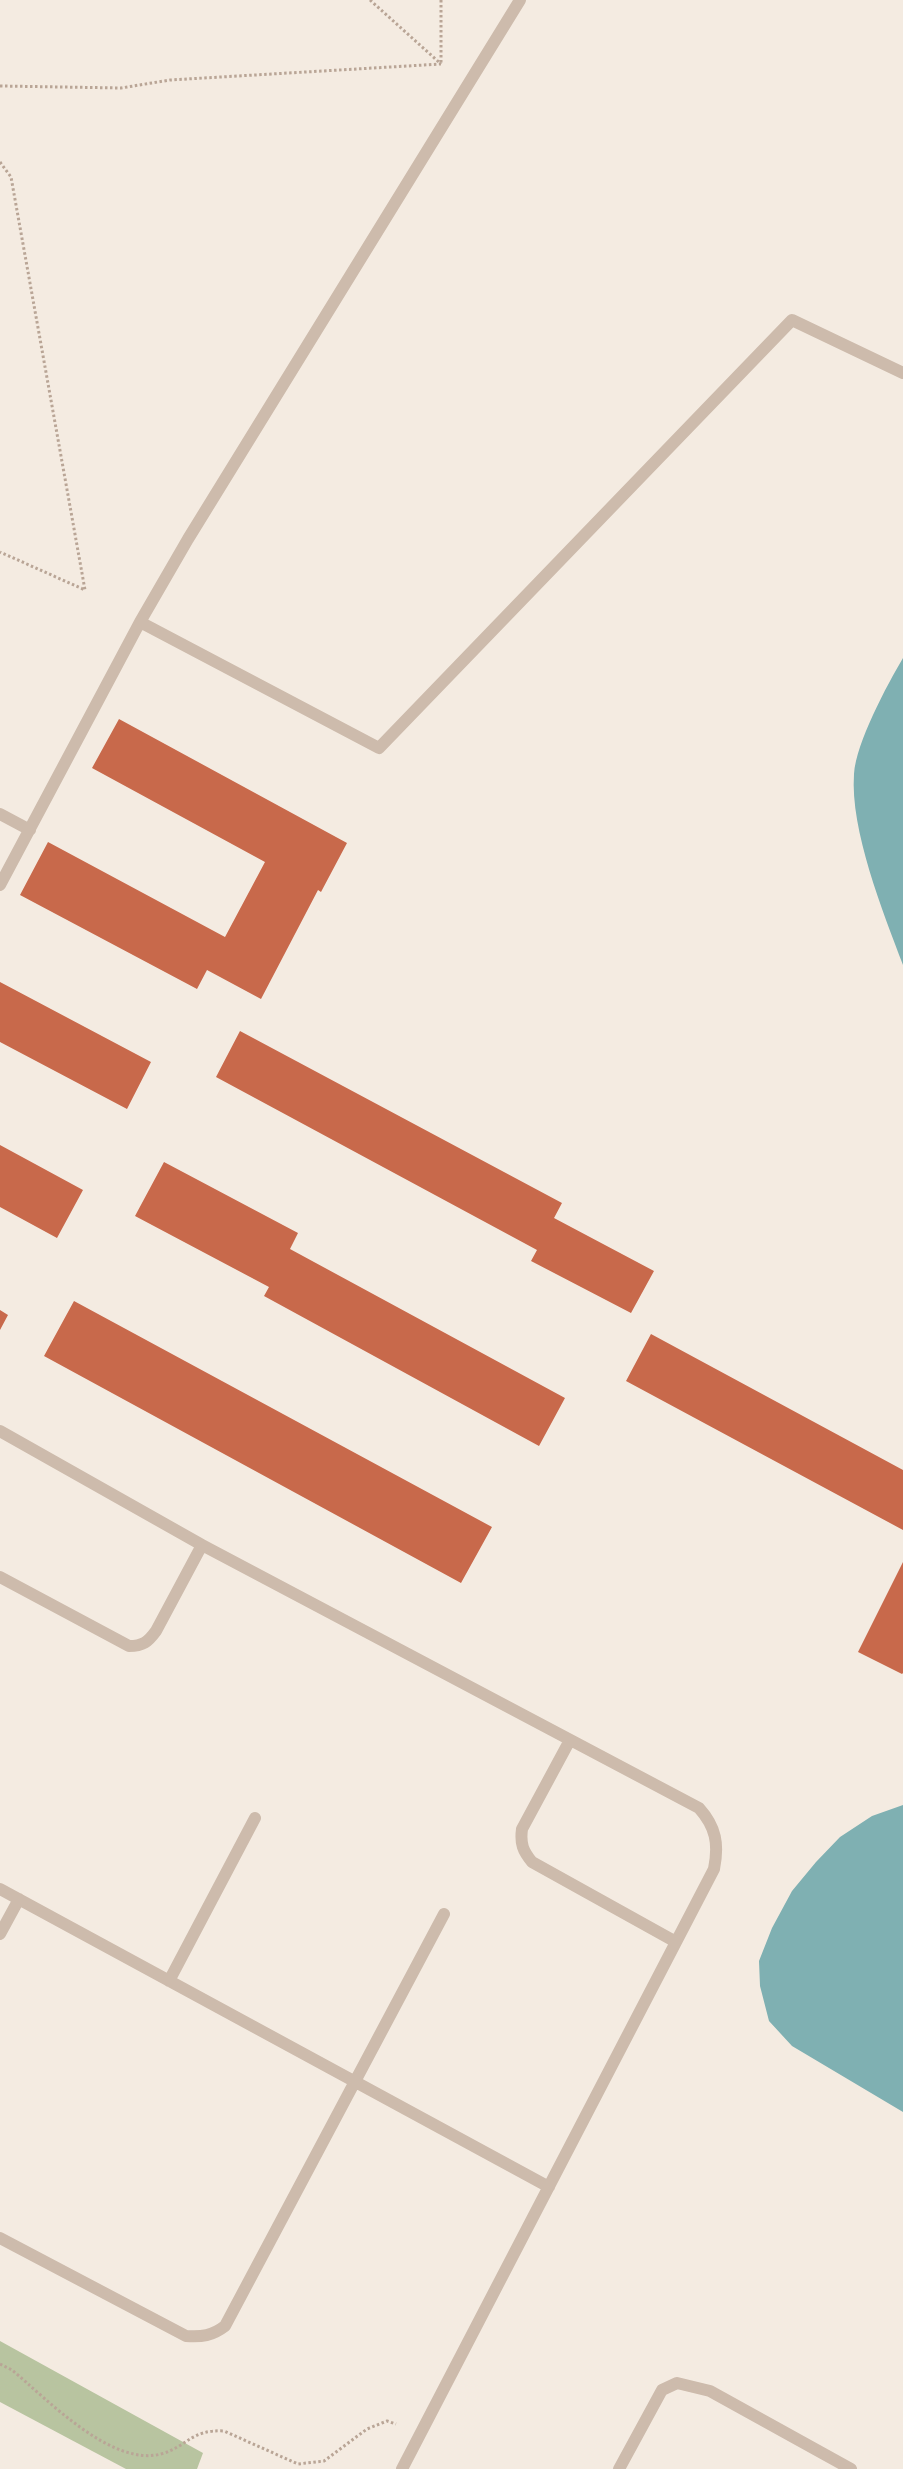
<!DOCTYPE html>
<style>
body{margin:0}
canvas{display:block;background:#f4ebe1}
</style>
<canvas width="903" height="2469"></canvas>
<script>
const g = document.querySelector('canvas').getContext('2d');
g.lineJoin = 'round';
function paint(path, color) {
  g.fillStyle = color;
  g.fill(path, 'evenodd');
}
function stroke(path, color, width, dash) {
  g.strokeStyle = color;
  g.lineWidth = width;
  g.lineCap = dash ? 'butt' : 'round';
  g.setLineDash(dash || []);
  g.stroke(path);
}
paint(new Path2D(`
 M0 2341 203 2453 197 2469H126L0 2402Z`), '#b8c4a0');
paint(new Path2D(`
 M903 658V965C883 912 850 830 854 774 856 743 887 685 903 658Z
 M903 1805V2112L792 2046 769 2021 760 1986 759 1961 772 1928 792 1891 816 1862 840 1837 872 1816Z`), '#7fb0b2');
paint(new Path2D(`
 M119 719 347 843 321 892 318 890 261 999 207 970 197 989 20 895 48 842 225 937 265 862 92 768Z
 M0 982 151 1062 127 1109 0 1042Z
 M240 1031 562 1203 554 1218 654 1271 631 1313 531 1261 537 1250 216 1077Z
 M0 1145 83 1190 57 1238 0 1207Z
 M164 1162 298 1233 290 1249 565 1398 539 1446 264 1296 269 1287 135 1216Z
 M74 1301 492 1527 461 1583 44 1356Z
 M0 1310 8 1315 0 1330Z
 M651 1334 903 1470V1530L626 1381Z
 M903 1562V1673L902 1674 858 1652Z`), '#c8694b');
stroke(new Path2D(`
 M370 0 441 64
 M441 0V64
 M0 86 121 88 170 80 441 64
 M0 162 11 177 85 590 0 552
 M0 2364 12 2370C47 2399 111 2467 161 2454 187 2447 191 2429 224 2431L298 2464 324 2461 367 2429 387 2421 396 2424`), '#b9a596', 3, [2.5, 2.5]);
stroke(new Path2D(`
 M140 622 379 748 792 320 903 373
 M0 814 30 830
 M0 885 140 622 188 539 520 0
 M0 1431 202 1545 699 1808C716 1827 719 1844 714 1869L402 2469
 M0 1577 129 1646C143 1646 148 1642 156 1631L202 1545
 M570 1740 522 1829C520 1844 523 1851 532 1862L676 1942
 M0 1889 549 2187
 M0 1934 19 1899
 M169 1981 255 1818
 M0 2238 186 2336C202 2337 212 2336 225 2326L444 1914
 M619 2469 662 2390 677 2383 710 2391 851 2469`), '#cdbbac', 12);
</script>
